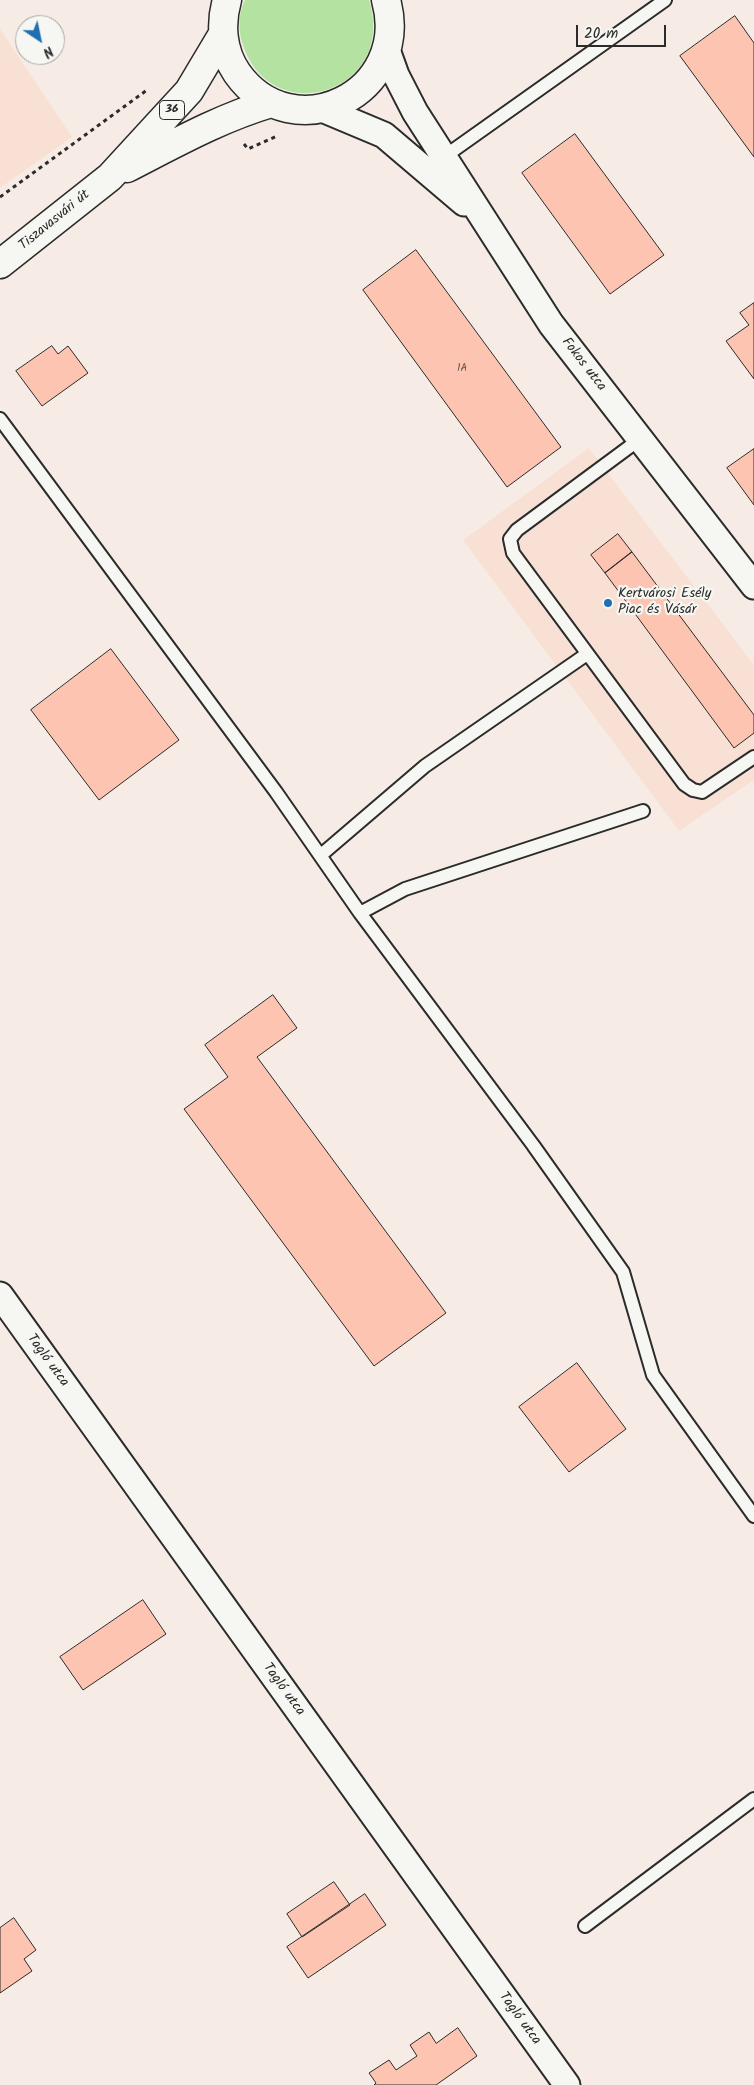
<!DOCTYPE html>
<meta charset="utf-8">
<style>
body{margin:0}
#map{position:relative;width:754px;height:2085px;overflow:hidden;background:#f7ece5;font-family:Kalam,sans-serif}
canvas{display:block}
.north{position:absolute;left:15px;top:15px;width:50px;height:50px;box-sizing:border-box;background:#f6f6f2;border:1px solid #a5a5a2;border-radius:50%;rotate:146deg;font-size:14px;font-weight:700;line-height:20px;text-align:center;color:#2b2b2b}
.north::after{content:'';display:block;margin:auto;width:18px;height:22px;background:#1f6fb2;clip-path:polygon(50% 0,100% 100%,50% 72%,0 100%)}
.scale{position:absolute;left:576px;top:25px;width:90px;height:22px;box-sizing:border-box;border:2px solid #2b2b2b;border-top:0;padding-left:6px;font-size:15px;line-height:18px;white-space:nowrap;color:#2b2b2b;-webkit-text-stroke:4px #f6f6f2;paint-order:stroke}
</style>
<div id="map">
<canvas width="754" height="2085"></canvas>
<div class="north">N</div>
<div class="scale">20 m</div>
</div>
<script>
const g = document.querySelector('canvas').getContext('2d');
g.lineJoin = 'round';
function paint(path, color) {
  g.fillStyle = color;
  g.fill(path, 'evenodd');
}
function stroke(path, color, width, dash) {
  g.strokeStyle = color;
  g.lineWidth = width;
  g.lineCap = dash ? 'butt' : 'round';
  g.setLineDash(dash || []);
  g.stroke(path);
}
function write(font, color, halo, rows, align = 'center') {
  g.font = font + ' Kalam,sans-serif';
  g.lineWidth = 4.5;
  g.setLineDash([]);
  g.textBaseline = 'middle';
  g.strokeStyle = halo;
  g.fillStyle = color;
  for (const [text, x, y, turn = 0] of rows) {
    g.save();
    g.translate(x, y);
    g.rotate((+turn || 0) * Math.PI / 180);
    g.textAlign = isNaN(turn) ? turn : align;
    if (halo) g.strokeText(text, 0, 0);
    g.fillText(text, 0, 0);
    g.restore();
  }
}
paint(new Path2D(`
 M0 29 72 137 0 188Z
 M589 448 754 665V780L679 831 463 540Z`), '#f9e0d5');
paint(new Path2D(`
 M245 0H369C398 93 271 131 243 45 238 32 238 13 245 0Z`), '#b3e2a1');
const building = new Path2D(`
 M735 16 754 43V157L680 56Z
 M575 134 664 255 610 294 522 173Z
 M416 250 561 447 507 487 363 290Z
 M754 303V379L726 341 749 325 740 313Z
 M52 346 58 354 68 346 88 373 42 406 16 371Z
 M754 449V505L727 468Z
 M618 534 632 552 605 573 591 555Z
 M632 552 754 715V733L734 748 605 573Z
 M111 649 179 740 99 800 31 710Z
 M273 995 297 1028 257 1057 446 1313 374 1366 184 1109 228 1077 205 1045Z
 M577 1363 626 1429 569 1472 519 1407Z
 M143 1600 166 1634 83 1690 60 1657Z
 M334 1882 350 1905 302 1937 287 1914Z
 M365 1894 386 1925 308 1978 287 1947Z
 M14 1918 36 1950 24 1959 32 1971 0 1993V1928Z
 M458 2028 477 2056 436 2085H374L376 2083 369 2073 389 2060 396 2070 417 2056 410 2045 429 2032 436 2043Z`);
paint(building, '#fdc5b1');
stroke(building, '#2b2b2b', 1);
const lane = new Path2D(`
 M441 159 665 0
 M0 419 276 792 360 913 533 1145 623 1272 653 1375 754 1516
 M640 439 517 530 510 539 513 553 684 784 693 790 702 792 754 757
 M321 855 425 766 587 654
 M360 913 405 889 643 811
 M585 1926 754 1799`);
const street = new Path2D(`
 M387 50 396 75 415 112 551 324 754 586
 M322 109 384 135 464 203
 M0 1295 567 2085`);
const primary = new Path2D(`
 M227 0C220 24 222 51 237 73 293 152 412 93 386 0
 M127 168C174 144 220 118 271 103
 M0 264 110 177 189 91 223 34`);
stroke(lane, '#2b2b2b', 16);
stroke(street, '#2b2b2b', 29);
stroke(primary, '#2b2b2b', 31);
stroke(new Path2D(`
 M244 144 248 149 277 136
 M0 197 147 90`), '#2b2b2b', 3, [4, 4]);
stroke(lane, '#f6f6f2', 12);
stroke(street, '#f6f6f2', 25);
stroke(primary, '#f6f6f2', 28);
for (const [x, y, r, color] of [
 [608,603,5,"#1f6fb2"]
]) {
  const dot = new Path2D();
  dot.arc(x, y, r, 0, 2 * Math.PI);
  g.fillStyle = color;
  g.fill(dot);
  stroke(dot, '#f6f6f2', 2);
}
write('11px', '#60524c', null, [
 ["1A",462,369]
]);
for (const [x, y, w] of [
 [172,110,25]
]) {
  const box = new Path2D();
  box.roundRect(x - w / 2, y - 9.5, w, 19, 4);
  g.fillStyle = '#f6f6f2';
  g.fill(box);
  stroke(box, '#2b2b2b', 1);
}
write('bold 12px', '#2b2b2b', null, [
 ["36",172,110]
]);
write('14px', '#2b2b2b', '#f6f6f2', [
 ["Tiszavasvári út",55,221,-39],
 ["Fokos utca",583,365,52],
 ["Tagló utca",47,1361,54],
 ["Tagló utca",283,1690,54],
 ["Tagló utca",519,2019,54]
]);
write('14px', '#2b2b2b', '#f6f6f2', [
 ["Kertvárosi Esély",618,595],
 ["Piac és Vásár",618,611]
], 'left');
</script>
